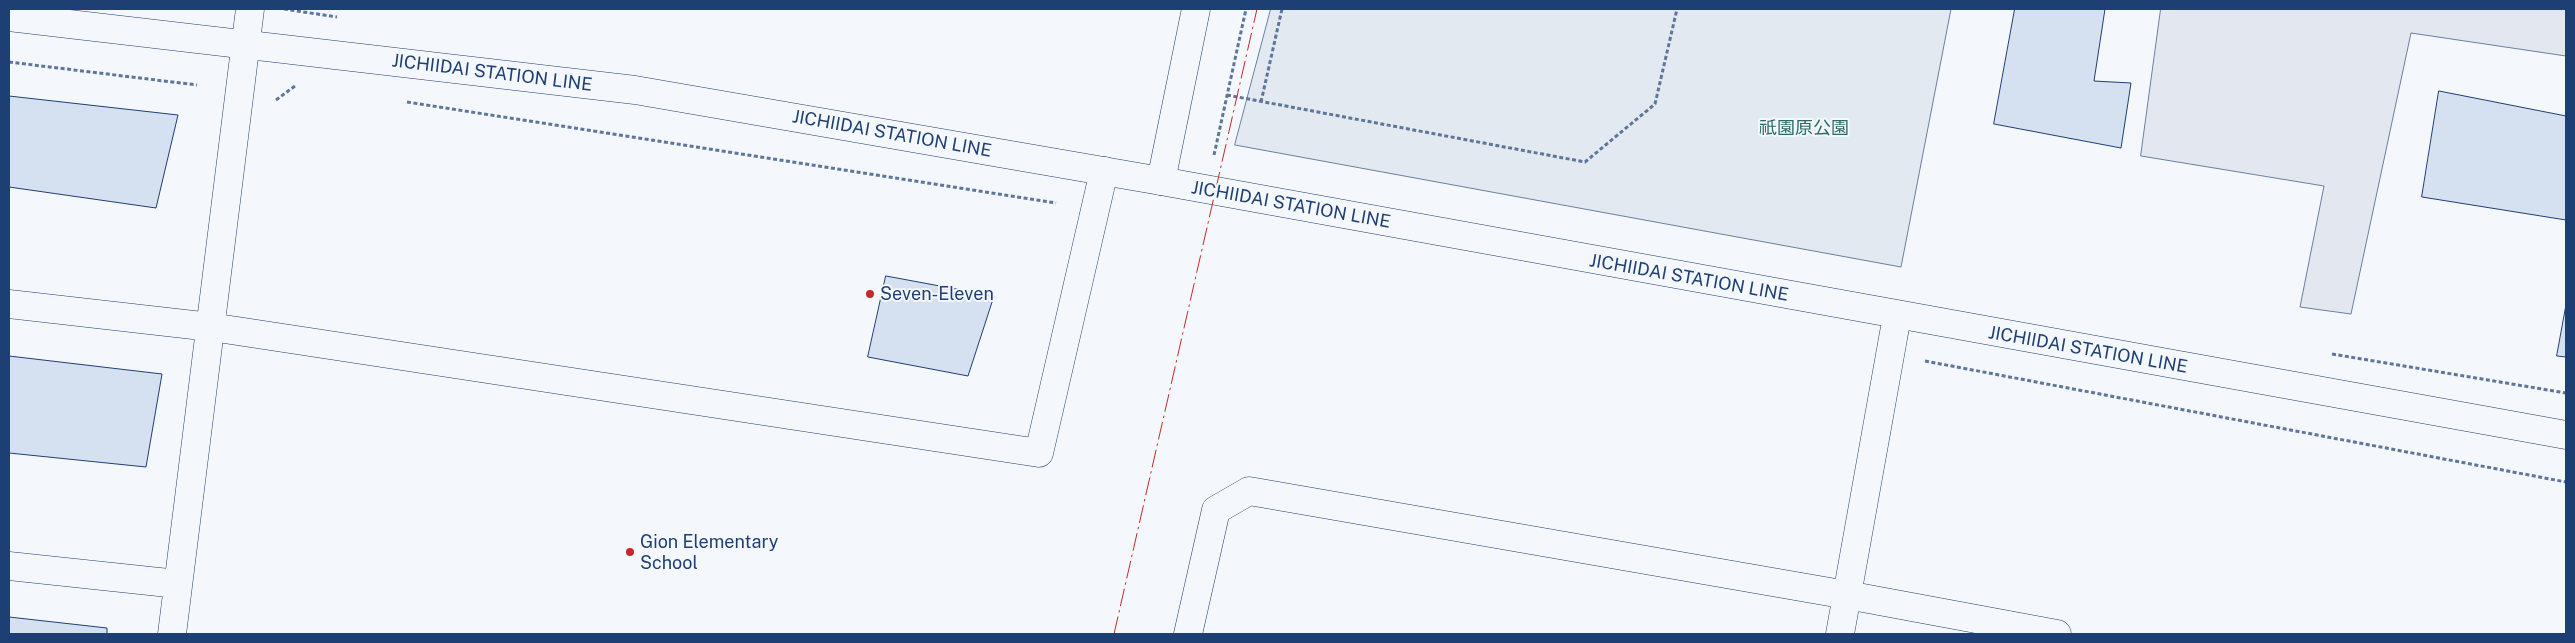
<!DOCTYPE html>
<meta charset="utf-8">
<style>
body{margin:0}
#map{position:relative;width:2575px;height:643px;overflow:hidden;background:#f4f7fb;font-family:"Public Sans",sans-serif}
canvas{display:block}
.frame{position:absolute;inset:0;border:10px solid #1d3f73;pointer-events:none}
</style>
<div id="map">
<canvas width="2575" height="643"></canvas>
<div class="frame"></div>
</div>
<script>
const g = document.querySelector('canvas').getContext('2d');
g.lineJoin = 'round';
function paint(path, color) {
  g.fillStyle = color;
  g.fill(path, 'evenodd');
}
function stroke(path, color, width, dash) {
  g.strokeStyle = color;
  g.lineWidth = width;
  g.lineCap = dash ? 'butt' : 'round';
  g.setLineDash(dash || []);
  g.stroke(path);
}
function write(font, color, halo, rows, align = 'center') {
  g.font = font + ' "Public Sans","Noto Sans JP",sans-serif';
  g.lineWidth = 4;
  g.setLineDash([]);
  g.textBaseline = 'middle';
  g.strokeStyle = halo;
  g.fillStyle = color;
  for (const [text, x, y, turn = 0] of rows) {
    g.save();
    g.translate(x, y);
    g.rotate((+turn || 0) * Math.PI / 180);
    g.textAlign = isNaN(turn) ? turn : align;
    if (halo) g.strokeText(text, 0, 0);
    g.fillText(text, 0, 0);
    g.restore();
  }
}
const green = new Path2D(`
 M1271 9H1951L1901 267 1235 145Z`);
paint(green, '#e3e9f0');
stroke(green, '#687fa3', 1);
const parking = new Path2D(`
 M2161 9H2566V56L2411 33 2351 314 2300 307 2324 186 2141 156Z`);
paint(parking, '#e3e8f0');
stroke(parking, '#687fa3', 1);
const building = new Path2D(`
 M2015 9H2105L2094 81 2131 83 2121 148 1994 124Z
 M2439 91 2566 116V220L2422 197Z
 M9 96 178 115 156 208 9 187Z
 M886 276 994 296 968 376 868 357Z
 M2566 305V357L2557 356Z
 M9 356 162 374 146 467 9 453Z
 M9 617 107 628V634H9Z`);
paint(building, '#d5e0f0');
stroke(building, '#1d3f73', 1);
const street = new Path2D(`
 M1161 181 1196 9
 M9 304 211 327 1039 453 1104 171
 M9 566 178 584
 M172 634 250 9
 M1188 634 1216 510 1249 491 1847 595 2057 634
 M1840 634 1897 316`);
const secondary = new Path2D(`
 M9 17 635 90 1161 181 2566 435`);
stroke(street, '#1d3f73', 29);
stroke(secondary, '#1d3f73', 29);
stroke(new Path2D(`
 M284 9 337 17
 M9 62 197 85
 M1227 95 1585 162 1655 104 1677 9
 M276 100 295 86
 M407 102 1056 203
 M1261 102 1282 9
 M1214 155 1246 9
 M2332 354 2566 393
 M1925 361 2566 482`), '#5e769c', 3, [4, 2.5]);
stroke(street, '#f4f7fb', 28);
stroke(secondary, '#f4f7fb', 28);
stroke(new Path2D(`
 M1114 634 1257 9`), '#c62828', 1, [18, 4, 2.5, 4]);
for (const [x, y, r, color] of [
 [870,294,5,"#c62828"],
 [630,552,5,"#c62828"]
]) {
  const dot = new Path2D();
  dot.arc(x, y, r, 0, 2 * Math.PI);
  g.fillStyle = color;
  g.fill(dot);
  stroke(dot, '#f4f7fb', 2);
}
write('18px', '#1d3f73', '#f4f7fb', [
 ["JICHIIDAI STATION LINE",492,73,7],
 ["JICHIIDAI STATION LINE",892,134,10],
 ["JICHIIDAI STATION LINE",1291,205,10],
 ["JICHIIDAI STATION LINE",1689,278,10],
 ["JICHIIDAI STATION LINE",2088,350,10]
]);
write('18px', '#2c6c60', '#f4f7fb', [
 ["祇園原公園",1804,128]
]);
write('18px', '#1d3f73', '#f4f7fb', [
 ["Seven-Eleven",880,294],
 ["Gion Elementary",640,542],
 ["School",640,563]
], 'left');
</script>
